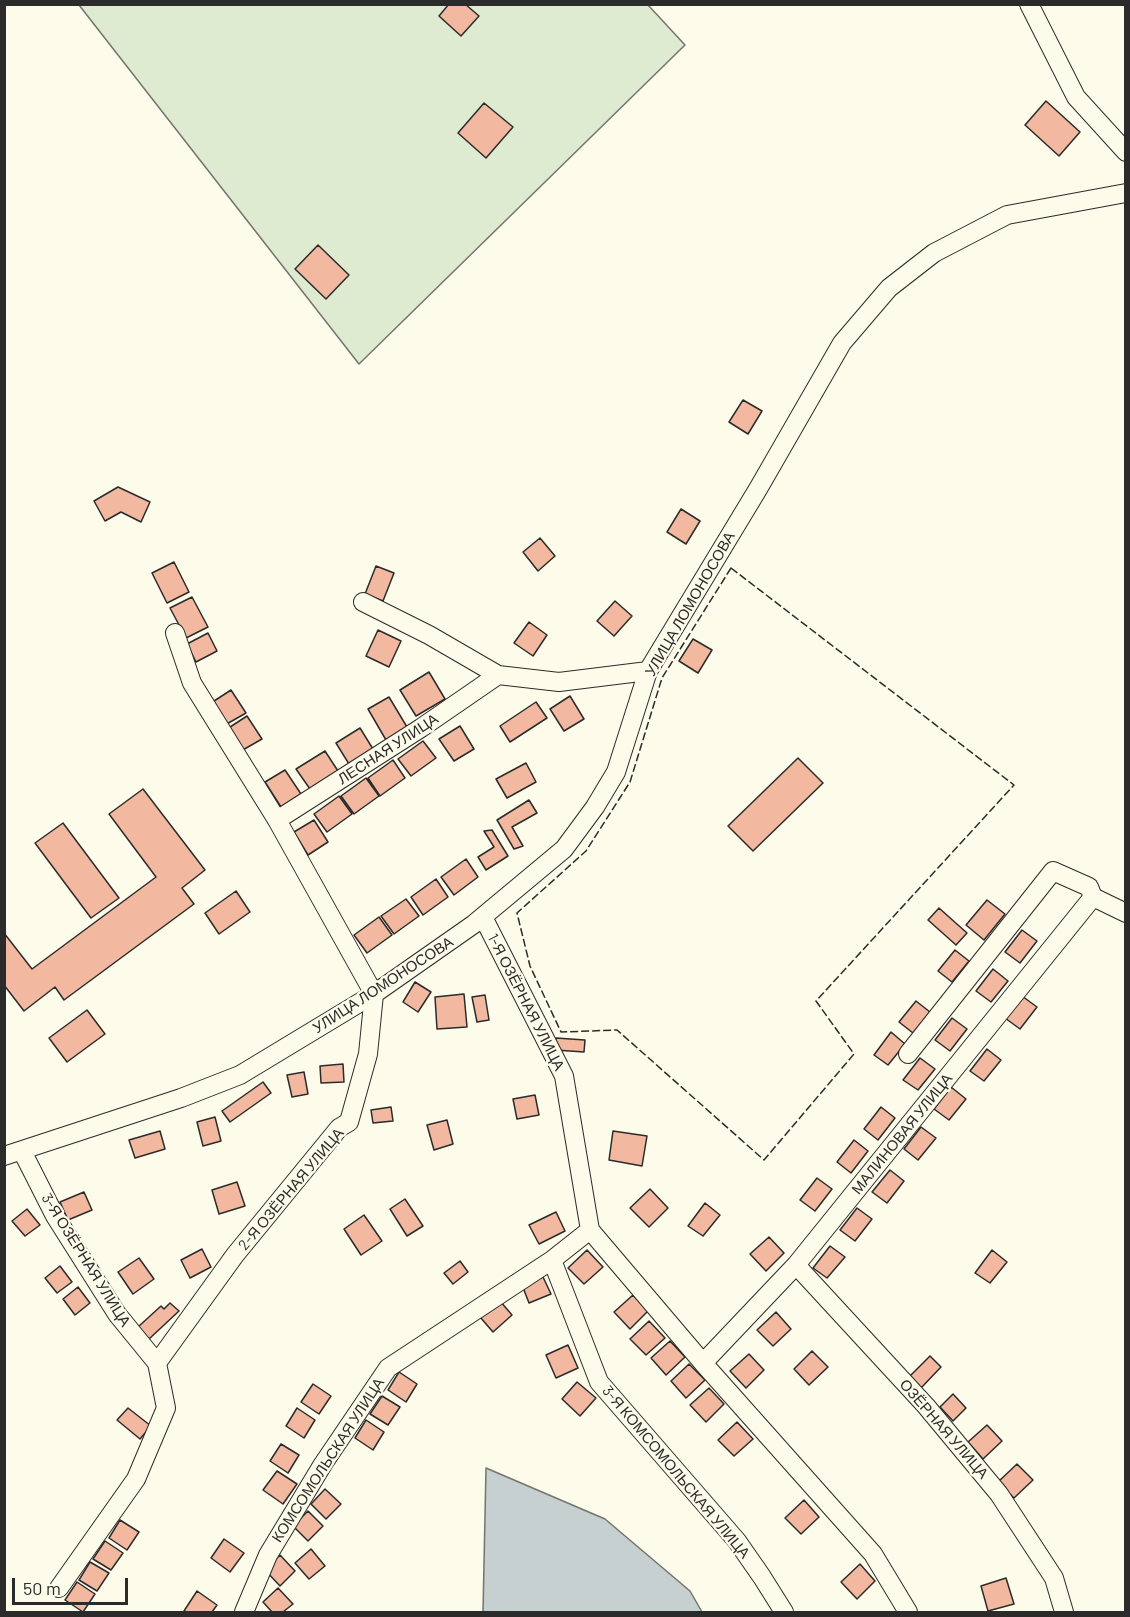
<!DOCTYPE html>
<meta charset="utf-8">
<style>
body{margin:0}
#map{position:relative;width:1130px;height:1617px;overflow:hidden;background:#fdfbea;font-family:Barlow,sans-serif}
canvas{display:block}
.frame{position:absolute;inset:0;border:6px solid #2b2b2b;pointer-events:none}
.scale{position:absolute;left:12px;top:1578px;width:116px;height:27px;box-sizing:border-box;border:3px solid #2b2b2b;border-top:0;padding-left:8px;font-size:18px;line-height:21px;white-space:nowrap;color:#2b2b2b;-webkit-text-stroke:4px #fdfbea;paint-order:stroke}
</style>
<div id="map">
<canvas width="1130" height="1617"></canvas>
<div class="frame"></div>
<div class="scale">50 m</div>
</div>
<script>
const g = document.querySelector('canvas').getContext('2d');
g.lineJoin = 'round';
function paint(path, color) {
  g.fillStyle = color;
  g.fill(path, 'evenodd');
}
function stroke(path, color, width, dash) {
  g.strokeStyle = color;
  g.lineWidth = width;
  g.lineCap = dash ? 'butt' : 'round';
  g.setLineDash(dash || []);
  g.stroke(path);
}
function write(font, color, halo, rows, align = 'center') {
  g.font = font + ' Barlow,sans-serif';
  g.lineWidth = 4.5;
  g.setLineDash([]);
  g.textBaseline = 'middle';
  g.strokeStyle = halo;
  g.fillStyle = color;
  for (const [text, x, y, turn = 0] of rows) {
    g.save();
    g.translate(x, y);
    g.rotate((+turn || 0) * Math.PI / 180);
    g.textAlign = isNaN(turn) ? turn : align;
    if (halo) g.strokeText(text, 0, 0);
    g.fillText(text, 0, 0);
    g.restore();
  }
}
const green = new Path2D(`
 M79 5H648L685 45 359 364Z`);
paint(green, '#deebd1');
stroke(green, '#74746e', 1.5);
const water = new Path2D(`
 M486 1468 605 1519 690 1591 702 1612H483Z`);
paint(water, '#c7d0d0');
stroke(water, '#74746e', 1.5);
const building = new Path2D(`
 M449 4H465L479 16 461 36 439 16Z
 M1046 101 1080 132 1059 156 1025 125Z
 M484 103 513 127 486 158 458 133Z
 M318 245 349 275 326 299 295 269Z
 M743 400 762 411 748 434 729 422Z
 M118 487 150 502 141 522 121 512 105 521 94 501Z
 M681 509 700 521 686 544 667 532Z
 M540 538 555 556 538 571 523 552Z
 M174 562 189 592 167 603 152 573Z
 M376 566 394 573 383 601 365 594Z
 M192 597 208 627 186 638 170 608Z
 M615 601 632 616 614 636 597 621Z
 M529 622 547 635 533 656 514 643Z
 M378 630 401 641 389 667 366 656Z
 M208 633 217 651 196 662 187 644Z
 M693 639 712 650 698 673 679 661Z
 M429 672 445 699 416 716 400 690Z
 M231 690 246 713 225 725 211 703Z
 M570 696 584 719 564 731 550 709Z
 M389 697 407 727 386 740 368 709Z
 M536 702 547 718 510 742 500 726Z
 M247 716 262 739 241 751 227 729Z
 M460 726 474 749 454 761 439 739Z
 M360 728 373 749 349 764 336 743Z
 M423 741 436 758 411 776 398 759Z
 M325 751 338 771 310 789 296 769Z
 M798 758 823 783 753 851 728 826Z
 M393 760 405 778 380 796 368 778Z
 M526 763 536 782 507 798 496 779Z
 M285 770 301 794 281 807 265 782Z
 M366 778 379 796 354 814 341 796Z
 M143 789 205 870 182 888 194 904 64 1000 55 987 24 1011 4 985V933L32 969 156 877 109 814Z
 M339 796 352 814 327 832 314 814Z
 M529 800 537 813 512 827 523 846 514 849 497 820Z
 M314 820 328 842 308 855 294 832Z
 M63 823 119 898 91 918 35 843Z
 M492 830 508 856 486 870 478 857 494 847 484 831Z
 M466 859 478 877 454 895 441 877Z
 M436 879 448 897 423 915 411 897Z
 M236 891 250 912 219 934 205 913Z
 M406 899 419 916 394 934 381 916Z
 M987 900 1005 914 984 940 966 925Z
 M939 908 967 933 956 945 928 920Z
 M379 917 392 935 367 953 354 935Z
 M1022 930 1037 941 1020 963 1005 952Z
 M955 950 969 961 952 982 938 971Z
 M993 969 1008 981 991 1002 976 991Z
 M415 982 431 992 418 1012 403 1002Z
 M464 994 467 1027 437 1029 435 997Z
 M485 995 489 1020 477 1022 472 997Z
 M1022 996 1037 1007 1020 1029 1005 1018Z
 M916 1001 930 1012 913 1033 899 1022Z
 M87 1010 105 1034 67 1062 49 1038Z
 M952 1018 967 1029 950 1051 935 1040Z
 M891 1032 905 1044 888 1065 874 1055Z
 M556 1038 585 1040 584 1052 555 1050Z
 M987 1049 1001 1060 984 1081 970 1071Z
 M920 1058 935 1069 918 1090 903 1080Z
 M343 1064 344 1082 321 1083 320 1066Z
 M304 1072 308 1094 292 1097 287 1075Z
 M263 1082 271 1093 230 1122 222 1111Z
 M951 1087 966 1099 949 1120 934 1109Z
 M535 1095 539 1115 517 1119 513 1099Z
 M391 1107 393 1121 373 1123 371 1110Z
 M881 1107 895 1118 878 1140 864 1129Z
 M215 1117 221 1141 203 1146 197 1122Z
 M447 1120 453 1144 434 1150 427 1125Z
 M921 1127 936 1138 918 1160 904 1149Z
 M160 1131 165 1149 135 1158 129 1140Z
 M613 1131 647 1136 642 1166 609 1160Z
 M854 1140 868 1151 851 1173 837 1162Z
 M890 1170 904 1181 887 1203 872 1192Z
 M817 1178 832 1189 815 1211 800 1200Z
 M237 1182 245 1206 219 1214 212 1190Z
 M650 1189 668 1208 649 1227 630 1208Z
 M84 1192 92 1210 68 1220 60 1202Z
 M405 1199 423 1226 407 1236 390 1209Z
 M705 1203 720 1215 703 1236 688 1226Z
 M857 1208 872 1219 855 1241 840 1230Z
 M27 1209 40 1225 25 1236 12 1221Z
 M556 1212 565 1231 539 1244 529 1225Z
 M364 1215 382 1241 361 1255 344 1229Z
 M769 1237 784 1253 766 1271 750 1254Z
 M830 1246 845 1257 827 1278 813 1268Z
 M202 1249 211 1267 190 1278 181 1260Z
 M587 1250 603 1267 584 1284 568 1268Z
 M992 1250 1007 1262 990 1283 975 1273Z
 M139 1258 154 1279 133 1294 118 1272Z
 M460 1261 468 1272 453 1284 444 1273Z
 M60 1266 72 1282 57 1293 45 1278Z
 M543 1277 551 1294 529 1303 522 1285Z
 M78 1287 90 1303 75 1315 63 1299Z
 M633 1295 648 1311 630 1329 614 1312Z
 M500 1301 512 1315 493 1332 480 1317Z
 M170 1303 179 1311 149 1339 138 1327 161 1306 164 1309Z
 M776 1312 791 1329 773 1346 757 1330Z
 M649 1321 665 1338 646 1355 630 1339Z
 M670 1341 685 1357 666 1375 651 1358Z
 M568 1345 578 1368 556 1378 546 1355Z
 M812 1351 828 1367 809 1385 794 1369Z
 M749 1354 764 1370 746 1388 730 1371Z
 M930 1356 941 1367 921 1388 909 1377Z
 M689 1364 705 1380 686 1398 671 1381Z
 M399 1372 417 1384 406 1402 388 1390Z
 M577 1382 596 1398 580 1416 562 1399Z
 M313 1384 331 1396 319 1414 301 1402Z
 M709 1388 724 1404 706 1422 690 1405Z
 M953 1394 966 1408 953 1421 940 1407Z
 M382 1396 400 1407 388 1425 370 1414Z
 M128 1408 151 1426 140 1439 117 1420Z
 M297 1408 315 1420 304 1438 286 1426Z
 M366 1420 384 1432 373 1450 355 1438Z
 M737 1422 753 1439 734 1456 718 1440Z
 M987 1425 1002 1441 983 1459 968 1442Z
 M281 1444 299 1455 288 1473 270 1461Z
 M1017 1464 1033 1480 1014 1498 998 1482Z
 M277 1471 297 1484 283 1504 263 1490Z
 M325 1489 341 1504 326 1519 311 1504Z
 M804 1500 819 1517 801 1534 785 1518Z
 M308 1511 323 1526 308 1541 293 1526Z
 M120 1520 139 1532 127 1550 109 1538Z
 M224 1539 244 1553 230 1572 211 1558Z
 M105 1541 123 1553 111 1570 93 1559Z
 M311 1549 325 1566 309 1579 295 1563Z
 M280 1555 295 1571 280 1586 265 1570Z
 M90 1562 109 1573 97 1591 79 1580Z
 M860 1564 875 1581 857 1599 841 1582Z
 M1006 1578 1014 1604 988 1611 981 1586Z
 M77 1582 95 1594 83 1612 65 1600Z
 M278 1588 293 1604 283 1612H272L263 1602Z
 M197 1591 217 1605 212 1612H187L184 1611Z`);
paint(building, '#f2b8a0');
stroke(building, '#2b2b2b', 1.5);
const minor = new Path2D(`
 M1029 4 1076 97 1126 152
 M363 602 429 635 498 675 559 682 648 671
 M277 820 421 728 498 675
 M483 917 564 1076 590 1230
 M908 1054 1053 871 1089 887 1093 897 1126 913
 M22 1151 55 1216 117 1314 157 1363 166 1408 136 1479 59 1588
 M4 1156 181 1098 240 1075 374 994 474 924 564 849 595 807 616 772 648 671 758 489 842 343 889 288 934 253 1007 215 1126 193
 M590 1230 703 1363 873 1554 908 1612
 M552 1260 599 1382 737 1541 762 1577 784 1612
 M796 1265 926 1406 999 1494 1054 1578 1064 1612
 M157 1363 235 1255 339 1128 349 1122 368 1054 374 994 277 820 192 683 175 633
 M703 1363 796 1265 1093 897
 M244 1612 268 1555 323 1464 388 1368 552 1260 590 1230`);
stroke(minor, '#2b2b2b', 20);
stroke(minor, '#fdfbea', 18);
stroke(new Path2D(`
 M731 568 1014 785 816 1001 854 1054 764 1160 617 1030 561 1032 530 966 517 913 586 851 630 782 662 678Z`), '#2b2b2b', 1.5, [8, 3]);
write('15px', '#2b2b2b', '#fdfbea', [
 ["УЛИЦА ЛОМОНОСОВА",690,604,-60],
 ["ЛЕСНАЯ УЛИЦА",388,749,-33],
 ["УЛИЦА ЛОМОНОСОВА",383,985,-33],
 ["1-Я ОЗЁРНАЯ УЛИЦА",526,1002,63],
 ["МАЛИНОВАЯ УЛИЦА",902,1134,-51],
 ["2-Я ОЗЁРНАЯ УЛИЦА",291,1189,-50],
 ["3-Я ОЗЁРНАЯ УЛИЦА",86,1260,58],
 ["ОЗЁРНАЯ УЛИЦА",944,1429,49],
 ["КОМСОМОЛЬСКАЯ УЛИЦА",328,1460,-57],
 ["3-Я КОМСОМОЛЬСКАЯ УЛИЦА",676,1472,50]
]);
</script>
